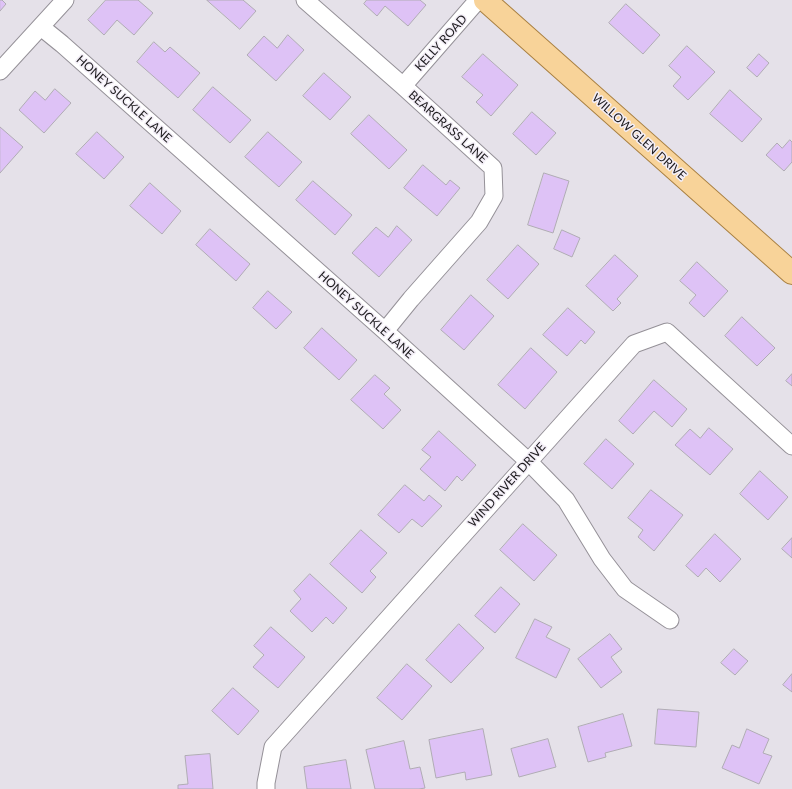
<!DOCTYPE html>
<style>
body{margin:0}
canvas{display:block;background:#e5e1e9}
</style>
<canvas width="792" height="789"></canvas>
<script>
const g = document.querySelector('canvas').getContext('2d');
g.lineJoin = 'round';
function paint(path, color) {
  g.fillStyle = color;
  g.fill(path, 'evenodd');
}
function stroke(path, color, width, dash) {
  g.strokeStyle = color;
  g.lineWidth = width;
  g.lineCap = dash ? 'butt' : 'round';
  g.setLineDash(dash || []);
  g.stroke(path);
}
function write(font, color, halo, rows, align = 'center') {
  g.font = font + ' Lato,sans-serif';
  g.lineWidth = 3;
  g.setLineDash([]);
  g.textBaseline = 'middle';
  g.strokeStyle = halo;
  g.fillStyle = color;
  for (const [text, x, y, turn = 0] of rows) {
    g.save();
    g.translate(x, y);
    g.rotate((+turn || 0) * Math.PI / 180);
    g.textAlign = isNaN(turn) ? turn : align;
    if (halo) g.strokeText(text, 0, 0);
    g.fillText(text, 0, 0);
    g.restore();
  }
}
const building = new Path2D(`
 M0 0H2L6 4 0 11Z
 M106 0H138L153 13 134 35 117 20 104 35 88 20Z
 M207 0H243L256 11 240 29Z
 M367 0H420L426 5 408 26 385 6 377 16 364 4Z
 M626 4 660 35 643 54 609 23Z
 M288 35 304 50 276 81 247 55 264 36 277 48Z
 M154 42 165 52 170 47 200 73 178 98 137 62Z
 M687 46 715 72 688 100 673 86 681 77 669 66Z
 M483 54 518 85 491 116 476 102 483 95 462 77Z
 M759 54 769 63 757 77 747 68Z
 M324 73 351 97 330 120 303 96Z
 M213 87 251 120 230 143 193 110Z
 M55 89 71 103 44 133 19 110 35 91 45 100Z
 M730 90 762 119 742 142 710 114Z
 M532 112 556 133 536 155 513 134Z
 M369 115 407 150 389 169 351 134Z
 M0 127 23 147 0 173Z
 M97 132 124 157 104 179 76 154Z
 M268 132 302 162 279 187 245 157Z
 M790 140 792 142V162L784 171 766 155 777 143 782 148Z
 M423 165 446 185 450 180 460 188 437 216 404 188Z
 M544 173 569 181 553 233 528 225Z
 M313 181 352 215 335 235 296 200Z
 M150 183 181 211 162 234 130 206Z
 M397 226 412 240 379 277 352 253 376 227 388 237Z
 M210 229 250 264 236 281 196 245Z
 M562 230 580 238 572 257 554 249Z
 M518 245 539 264 508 299 487 280Z
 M615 255 638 276 617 299 621 303 613 311 586 286Z
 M697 262 728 291 704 317 689 303 696 295 680 281Z
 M268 291 292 312 276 329 253 308Z
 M471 295 494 316 464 350 441 330Z
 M568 308 595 332 585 344 581 340 567 356 543 335Z
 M742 317 775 348 757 366 725 336Z
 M322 328 357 360 339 380 304 348Z
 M531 348 557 372 525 409 498 385Z
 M792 374V386L786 381Z
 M375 375 390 388 384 394 401 410 383 429 351 400Z
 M654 380 687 409 672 427 654 411 633 434 619 421Z
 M709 428 733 449 710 475 675 445 690 429 700 438Z
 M439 431 476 465 462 481 457 476 445 491 420 469 431 457 422 450Z
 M606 439 634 464 612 489 584 464Z
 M760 471 788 497 768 520 740 494Z
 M405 485 424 501 429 495 442 506 422 527 412 519 399 533 378 515Z
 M651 490 683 515 654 551 638 537 643 530 628 518Z
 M523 524 557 555 534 581 500 550Z
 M361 530 387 553 370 571 376 577 362 593 330 564Z
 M715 534 741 559 720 582 706 568 698 577 686 566Z
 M792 538V558L782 549Z
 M310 574 347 608 333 624 326 617 312 632 290 611 301 599 294 591Z
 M501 587 520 604 495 633 475 616Z
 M535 619 552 627 546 637 570 649 556 678 516 658Z
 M459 624 484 648 451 683 426 660Z
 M271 627 305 657 278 688 253 667 264 655 254 646Z
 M610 634 622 649 611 657 622 672 601 688 578 659Z
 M734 649 748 661 735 675 721 663Z
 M407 664 432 686 402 720 377 698Z
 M792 674V692L783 685Z
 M233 688 259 711 238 735 212 711Z
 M658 709 699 712 696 747 655 744Z
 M623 714 632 746 605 753 606 757 588 762 578 727Z
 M483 729 492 775 466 780 465 772 436 778 429 740Z
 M747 729 769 739 763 753 772 756 759 784 722 768 732 745 739 748Z
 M548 739 556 767 519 777 511 749Z
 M404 741 410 769 420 767 425 788 419 789H375L366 750Z
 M210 754 213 789H178V785L188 784 185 756Z
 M346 760 351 789H307L304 767Z`);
paint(building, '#dec2f6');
stroke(building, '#b0acb4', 1);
const minor = new Path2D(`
 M305 0 403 86 493 168 494 196 479 222 411 299 385 331
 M41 27 62 44 385 331 528 461 566 500 602 559 625 589 670 620
 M0 71 65 0
 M403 86 478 0
 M266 789V783L273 747 634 344 667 332 792 446`);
const major = new Path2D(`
 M485 0 792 273`);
stroke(minor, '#959198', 19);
stroke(major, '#a98042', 24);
stroke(minor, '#fff', 17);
stroke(major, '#f8d399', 22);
write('12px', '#1d1b1e', '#f3eef7', [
 ["KELLY ROAD",441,43,-48],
 ["HONEY SUCKLE LANE",124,99,42],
 ["BEARGRASS LANE",448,127,42],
 ["WILLOW GLEN DRIVE",639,137,42],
 ["HONEY SUCKLE LANE",366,315,42],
 ["WIND RIVER DRIVE",507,485,-48]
]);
</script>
